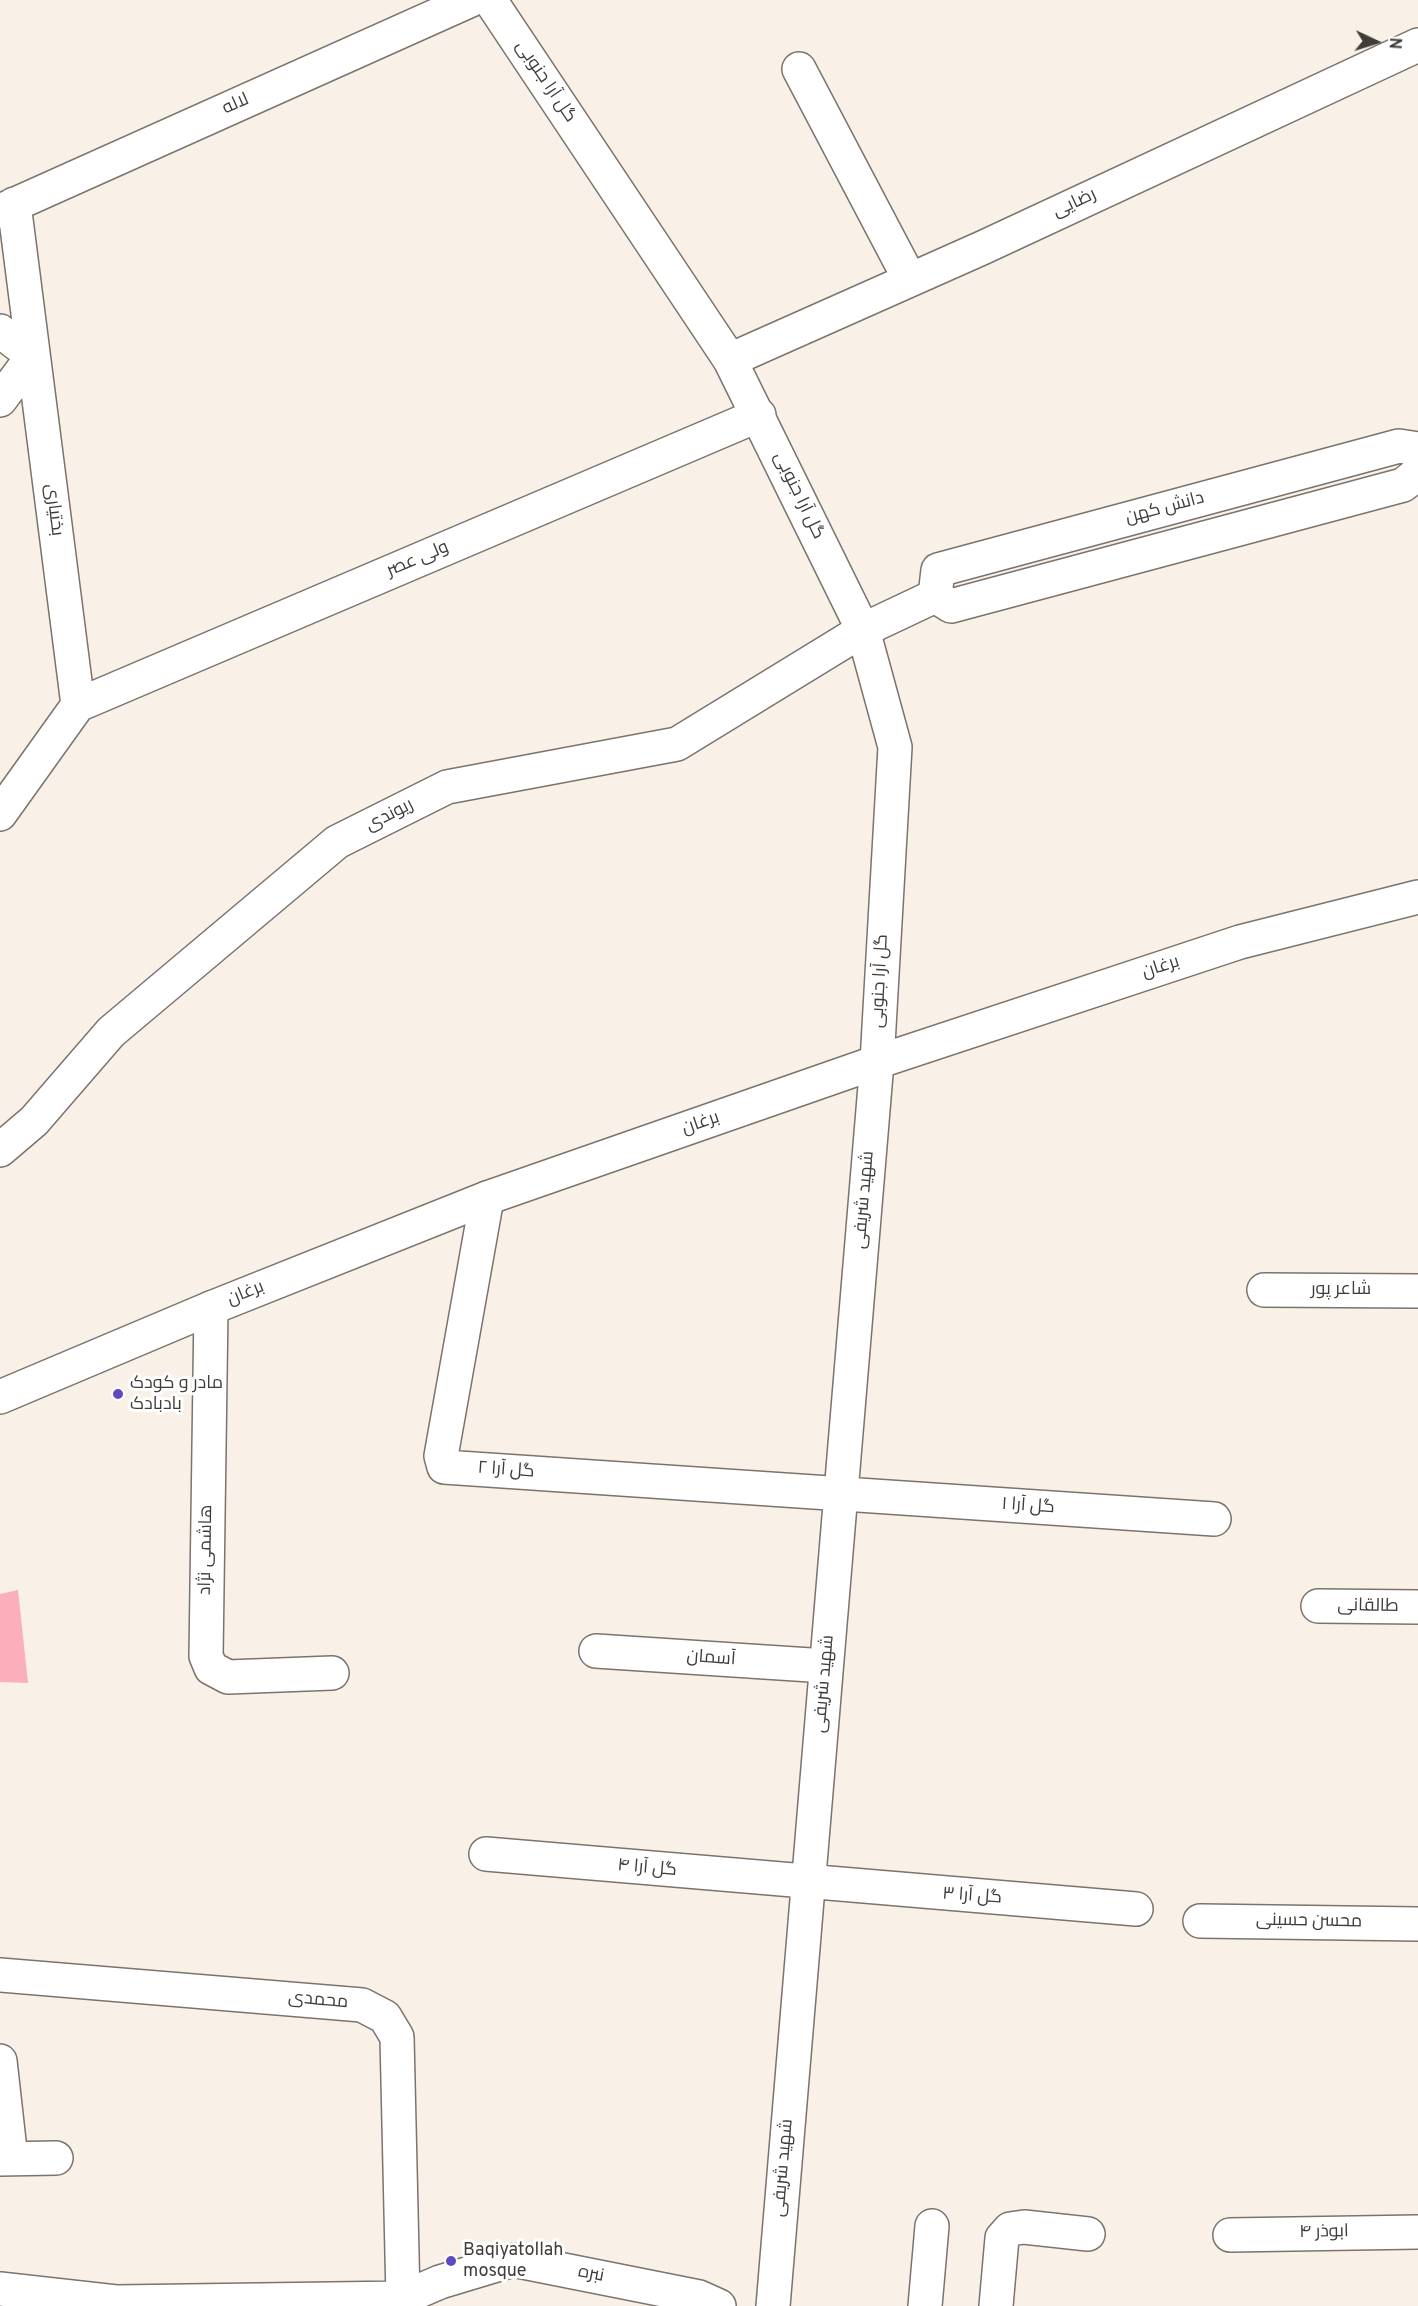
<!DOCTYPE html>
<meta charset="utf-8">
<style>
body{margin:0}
#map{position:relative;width:1418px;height:2306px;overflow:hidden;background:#f9f0e8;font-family:Overpass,sans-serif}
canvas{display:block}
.north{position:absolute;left:1346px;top:12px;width:60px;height:60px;-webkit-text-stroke:4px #fff;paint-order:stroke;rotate:94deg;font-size:16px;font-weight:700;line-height:24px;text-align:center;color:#3f3c39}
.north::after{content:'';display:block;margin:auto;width:21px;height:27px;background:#3f3c39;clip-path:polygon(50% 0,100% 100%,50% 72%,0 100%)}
</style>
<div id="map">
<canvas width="1418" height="2306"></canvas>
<div class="north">N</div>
</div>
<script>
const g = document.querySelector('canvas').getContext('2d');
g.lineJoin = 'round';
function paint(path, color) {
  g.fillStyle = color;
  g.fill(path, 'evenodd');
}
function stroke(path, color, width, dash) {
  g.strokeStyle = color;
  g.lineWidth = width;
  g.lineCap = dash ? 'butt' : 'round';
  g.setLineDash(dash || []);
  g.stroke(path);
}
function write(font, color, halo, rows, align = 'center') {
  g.font = font + ' Overpass,Cairo,sans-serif';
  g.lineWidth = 6;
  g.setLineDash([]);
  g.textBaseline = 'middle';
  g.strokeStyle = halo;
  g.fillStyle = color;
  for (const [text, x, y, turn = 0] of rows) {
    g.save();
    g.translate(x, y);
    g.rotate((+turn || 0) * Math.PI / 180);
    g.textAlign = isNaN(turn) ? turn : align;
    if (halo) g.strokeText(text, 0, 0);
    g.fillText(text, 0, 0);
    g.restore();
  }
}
paint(new Path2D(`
 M18 1590 28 1683 0 1682V1594Z`), '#faafba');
const minor = new Path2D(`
 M799 69 909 278
 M14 204 78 705
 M0 211 471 0
 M0 331 33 356
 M730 360 982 248 1418 45
 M0 400 33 356
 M935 596 938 570 1399 446 1418 449
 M935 596 951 606 1403 485 1418 473
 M863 630 935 596
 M78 705 759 415
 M0 814 78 705
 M487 1198 441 1456 444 1467 1214 1519
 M1264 1290 1418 1291
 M211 1308 206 1656 211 1668 228 1677 332 1673
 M1318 1606 1418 1607
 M596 1651 826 1666
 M486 1854 1136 1909
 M1200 1921 1418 1924
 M0 1975 362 2005 385 2017 397 2037 403 2298
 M0 2061 11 2159
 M0 2159 56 2158
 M1230 2235 1418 2232
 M0 2289 116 2302 403 2298 440 2282 513 2260 699 2297 719 2306
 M773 2306 877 1062
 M925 2306 932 2226
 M996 2306 1002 2238 1010 2229 1024 2227 1088 2234`);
const tertiary = new Path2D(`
 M490 0 730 360 863 630 895 747 877 1062
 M0 1150 34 1121 111 1032 337 842 447 787 677 744 863 630`);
const secondary = new Path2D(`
 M0 1397 211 1308 487 1198 877 1062 1240 942 1418 897`);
stroke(minor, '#7b736c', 36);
stroke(tertiary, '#7b736c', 36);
stroke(secondary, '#7b736c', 36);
stroke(minor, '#fff', 33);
stroke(tertiary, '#fff', 33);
stroke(secondary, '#fff', 33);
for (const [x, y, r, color] of [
 [118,1394,6,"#5f49c2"],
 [451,2261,6,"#5f49c2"]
]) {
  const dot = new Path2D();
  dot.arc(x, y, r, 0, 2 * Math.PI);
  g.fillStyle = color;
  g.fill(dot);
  stroke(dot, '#fff', 2);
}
write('18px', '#3f3c39', '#fff', [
 ["گل آرا جنوبی",545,82,56],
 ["لاله",236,105,-24],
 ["رضایی",1075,204,-25],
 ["گل آرا جنوبی",798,496,64],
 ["دانش کهن",1165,509,-15],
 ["بختیاری",53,510,83],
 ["ولی عصر",418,560,-23],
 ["ریوندی",390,816,-27],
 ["برغان",1161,968,-18],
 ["گل آرا جنوبی",881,981,-87],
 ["برغان",701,1124,-19],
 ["شهید شریفی",865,1200,-85],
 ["شاعر پور",1341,1290],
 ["برغان",246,1294,-22],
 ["گل آرا ۲",506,1471,4],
 ["گل آرا ۱",1028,1507,4],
 ["هاشمی نژاد",207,1550,-89],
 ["طالقانی",1368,1607,1],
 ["آسمان",711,1659,4],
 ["شهید شریفی",825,1684,-85],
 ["گل آرا ۴",647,1869,5],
 ["گل آرا ۳",972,1897,4],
 ["محسن حسینی",1309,1922,1],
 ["محمدی",318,2001,5],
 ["شهید شریفی",784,2168,-85],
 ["ابوذر ۴",1324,2233,-1],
 ["نبره",591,2275,11]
]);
write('18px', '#3f3c39', '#fff', [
 ["مادر و کودک",130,1384],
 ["بادبادک",130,1405],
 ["Baqiyatollah",463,2251],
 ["mosque",463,2272]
], 'left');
</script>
